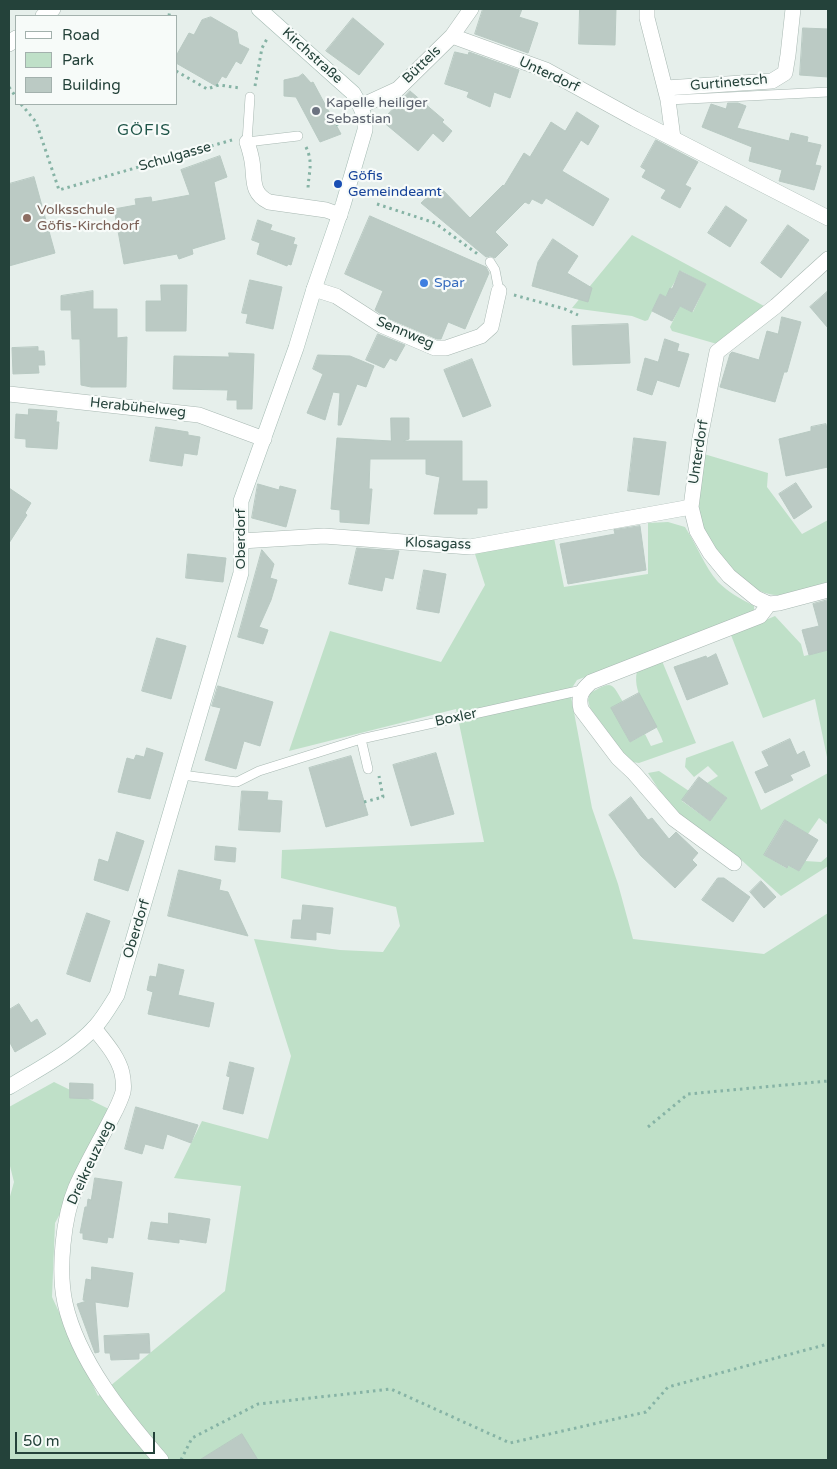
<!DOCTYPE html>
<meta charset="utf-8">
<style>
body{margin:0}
#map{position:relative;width:837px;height:1469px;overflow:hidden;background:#e6efeb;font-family:"Varela Round",sans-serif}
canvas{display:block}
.frame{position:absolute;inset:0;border:10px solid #24423a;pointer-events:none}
.legend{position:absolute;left:15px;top:15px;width:162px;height:90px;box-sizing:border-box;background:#f7fbf9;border:1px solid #a3b1ad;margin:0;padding:6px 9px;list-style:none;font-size:15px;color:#24423a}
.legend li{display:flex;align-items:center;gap:10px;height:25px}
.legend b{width:25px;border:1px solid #a3b1ad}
.scale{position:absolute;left:15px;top:1432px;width:140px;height:22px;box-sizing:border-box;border:2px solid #24423a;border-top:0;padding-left:6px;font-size:15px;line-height:18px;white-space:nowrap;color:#24423a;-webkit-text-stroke:4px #f7fbf9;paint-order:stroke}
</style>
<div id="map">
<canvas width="837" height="1469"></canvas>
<div class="frame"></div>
<ul class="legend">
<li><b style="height:6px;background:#fff"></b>Road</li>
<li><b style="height:14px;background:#bfe0c8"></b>Park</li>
<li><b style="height:14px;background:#bbcac4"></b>Building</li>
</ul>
<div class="scale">50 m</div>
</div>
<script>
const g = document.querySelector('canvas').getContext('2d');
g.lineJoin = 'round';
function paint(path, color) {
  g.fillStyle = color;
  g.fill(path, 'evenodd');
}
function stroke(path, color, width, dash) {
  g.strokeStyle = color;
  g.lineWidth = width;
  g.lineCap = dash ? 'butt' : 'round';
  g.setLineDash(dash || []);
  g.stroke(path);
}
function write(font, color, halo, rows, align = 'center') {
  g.font = font + ' "Varela Round",sans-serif';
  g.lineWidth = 4.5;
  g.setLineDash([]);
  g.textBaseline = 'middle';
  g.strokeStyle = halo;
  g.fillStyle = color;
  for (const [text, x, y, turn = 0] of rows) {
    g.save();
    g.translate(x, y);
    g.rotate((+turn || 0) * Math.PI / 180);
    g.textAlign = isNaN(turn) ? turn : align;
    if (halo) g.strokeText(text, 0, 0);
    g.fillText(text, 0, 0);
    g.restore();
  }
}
paint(new Path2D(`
 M632 235 764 306 717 344 672 331 670 327 680 306 693 312 706 284 681 271 666 297 660 294 648 320 645 321 632 316 572 308Z
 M704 454 768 473 767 487 802 534 828 520V583C816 586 786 596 776 595 746 594 710 549 701 523 696 507 703 472 704 454Z
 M668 522 685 527C697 545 704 566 718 582 728 592 741 599 754 606V611L751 614 577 680 570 691 592 808 618 884 633 939 764 954 828 913V1460H9V1200L14 1182 9 1162V1107L54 1082 115 1112 55 1223 52 1297 98 1396 225 1291 241 1186 174 1178 202 1121 268 1139 291 1056 254 939 340 950 383 952 400 926 396 907 281 878 282 850 484 842 456 709 289 751 330 631 441 662 485 585 474 551 554 538 564 587 648 574V523Z
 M775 616 801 644 804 656 828 650V762L815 699 763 718 731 635Z
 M662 661 696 743 639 763 632 762 627 758 590 708 588 700 590 693C612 681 611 681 623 702L612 708 630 742 645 734 651 746 663 742C656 720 631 696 637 671Z
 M733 741 761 810 828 773V825L819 818 808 834 785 820 764 855 786 868 788 865 799 871 805 861 821 862 828 856V866L781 896 737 856 676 816 648 773 659 771 689 791 682 801 710 821 727 798 707 783 718 776 708 766 694 777 685 767 686 758Z`), '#bfe0c8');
const building = new Path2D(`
 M483 9H522L519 17 538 23 528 53 475 34Z
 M580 9H616L615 45 579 44Z
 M211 17 237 32 239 44 249 49 241 64 236 61 226 78 222 76 216 86 176 63V56L189 33 194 35 202 20Z
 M353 18 384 44 359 75 326 51Z
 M803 28 828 29V77L800 75Z
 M455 52 468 55 469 52 519 70 510 98 494 92 490 107 467 97 469 92 445 84Z
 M303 74 311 83 313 82 341 134 320 142 296 97 284 96V80L298 77Z
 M410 91 444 120 442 122 452 131 443 142 433 133 418 151 382 121Z
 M728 103H738L746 106 737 128 789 141 791 133 808 137 807 142 821 145 815 165 821 166 814 190 779 181 782 170 749 161 752 147 702 127 711 104 726 109Z
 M577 112 599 126 588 145 581 140 562 171 609 199 593 226 546 198 542 204 532 199 529 204 525 202 495 232 508 245 495 258 490 256 486 257 421 203 439 186 470 218 503 185 504 186 524 153 530 157 551 122 565 131Z
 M656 140 698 162 685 185 691 188 680 208 661 198 666 190 642 177 646 170 641 167Z
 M220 156 227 177 214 182 225 239 192 249 193 254 179 259 177 254 124 264 114 209 136 205 135 199 151 197 152 202 190 195 181 170Z
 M34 177 55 253 9 266V184Z
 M726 206 747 220 730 247 708 233Z
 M370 216 486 267 489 273 465 329 448 322 441 339H437L385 317 375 310 383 291 345 274Z
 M258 220 272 225 270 230 295 238 293 244 297 245 291 265 288 264 287 266 257 254 260 243 252 240Z
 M788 225 809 240 781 278 761 263Z
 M553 239 578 256 567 273 592 288 588 302 532 286 538 262Z
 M680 271 706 284 692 312 680 306 672 321 652 311 660 294 666 297 670 288 672 289Z
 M250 280 282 287 273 329 246 323 248 314 242 313Z
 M161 285H187L186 331H146V301H161Z
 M93 291V309H117V338L127 337 126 387H91L81 385 80 339H72L71 310H61V296Z
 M828 291V328L810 307Z
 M782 317 801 322 787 372H784L775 402 720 387 730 354 732 352 759 360 767 331 778 334Z
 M628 324 630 363 573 365 572 326Z
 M378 334 405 345 396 361 390 358 384 368 366 360Z
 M665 339 679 344 677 351 689 354 679 387 657 380 652 395 637 390 645 358 658 362Z
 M38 347V351H44L45 365H38L39 373 13 374 12 348Z
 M229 353 254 354 252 409H237V400H227L228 390 173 389 174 356 229 357Z
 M318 355 350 356 374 366 366 387 357 384 341 425H338L340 393 333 392 325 420 307 413 323 374 313 369Z
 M472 359 491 406 463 417 444 370Z
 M29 409 57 411 56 422H59L57 449 26 447V439L15 438 16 414 28 415Z
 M391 418H409V439L403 441H462V481H487V508H477V514H434L440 477 426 474V459H370L369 489H372L369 524 340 522V510L331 509 337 438 391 441Z
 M826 424 828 436V467L786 476 779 439 811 431V427Z
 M156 427 188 432V435L200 437 197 455 184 453 182 466 150 461Z
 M634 438 666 442 659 495 628 491Z
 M796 483 812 507 794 519 779 494Z
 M258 484 279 490 280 486 296 490 286 527 252 518Z
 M9 488 31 503 25 513 27 515 9 543Z
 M640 526 646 570 568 584 560 544 615 534 614 530Z
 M357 548 399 551 393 579 385 577 382 591 349 584Z
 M262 550 274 564 270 578 277 580 271 600 259 627 268 630 263 644 238 637Z
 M188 554 226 558 223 582 186 578Z
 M424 570 446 574 439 613 417 609Z
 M828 600V650L809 655 802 630 819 626 813 604Z
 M157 638 186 646 171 699 142 691Z
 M716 654 728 684 687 700 674 667 706 656 707 658Z
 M218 686 273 702 260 746 244 741 236 769 205 760 221 708 212 706Z
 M639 693 657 727 630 742 611 708Z
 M790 739 797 755 804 751 810 766 790 775 793 780 765 793 755 772 769 766 762 752Z
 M147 748 163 753 150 799 118 792 127 758 134 760 136 755 144 757Z
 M436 753 454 814 411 826 393 765Z
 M351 756 368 815 326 827 309 768Z
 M699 777 727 798 710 821 682 800Z
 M242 791 268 792 267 800 282 801 280 832 239 830Z
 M631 797 648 820 652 818 669 839 676 832 698 853 692 860 697 865 675 888 641 856 609 815Z
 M785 820 818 840 799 871 788 865 787 868 764 855Z
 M117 832 144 841 128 891 94 880 99 859 108 862Z
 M216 846 236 848 235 862 215 860Z
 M179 870 221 880 219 890 228 892 248 936 168 916Z
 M718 878H724L750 897 733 922 702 900Z
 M761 881 776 897 764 908 750 892Z
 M303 905 333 908 330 934 316 932V940L291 938 293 920H301Z
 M87 913 110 921 90 982 67 974Z
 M159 964 184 970 178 995 214 1003 209 1027 148 1014 153 992 147 990 150 976 156 977Z
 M19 1004 31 1023 37 1019 46 1034 15 1052 9 1041V1010Z
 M230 1062 254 1068 243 1114 223 1109 230 1077 227 1076Z
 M70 1083 93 1084V1099L70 1098Z
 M136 1107 198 1125 191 1143 167 1134 163 1149 145 1144 142 1154 125 1149Z
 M95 1178 122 1182 113 1238 108 1237 107 1243 83 1239V1233H80L85 1207H87L88 1199 91 1200Z
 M169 1213 210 1219 206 1243 179 1239V1243L148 1239 151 1222 168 1224Z
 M92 1267 133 1273 128 1307 95 1302 99 1352 95 1353 77 1304 87 1301 83 1300 86 1279 91 1280Z
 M149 1334 150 1353H139V1359L111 1360 110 1353H105L104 1336Z
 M242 1434 258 1460H200Z`);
paint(building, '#bbcac4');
stroke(building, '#b8c9c2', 1);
const service = new Path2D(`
 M250 97 247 142 298 136
 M668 100 828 92
 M490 262 495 270 499 291
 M368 769 361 739 582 690
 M182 775 237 782 259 771 361 739`);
const minor = new Path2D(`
 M647 9V18L668 100 673 138
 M43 16 53 9
 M452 36 546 70 635 119 828 218
 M9 44 16 38
 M666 88 772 81 785 73 788 55 793 9
 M361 106 398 89 452 36 471 9
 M247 142C249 148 251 155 252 161 255 178 250 193 269 202L326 210 340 215
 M828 259 776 306 717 352 700 438 691 507 697 531 710 553 729 576 756 598 769 604 779 603 828 590
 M314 289 336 296 381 325 435 348H446L481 336 491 327 499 291
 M9 394 199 415 264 439
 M241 541 324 536 470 547 691 507
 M734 863 674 819 634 773 618 758 581 709C578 696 581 691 591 682L760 616 769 604
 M94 1028C104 1041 118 1056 122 1073 123 1078 124 1087 123 1092 120 1103 114 1113 109 1123 98 1144 86 1165 76 1187 63 1218 58 1270 65 1303 78 1361 123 1416 161 1460`);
const secondary = new Path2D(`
 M9 1087C38 1069 72 1052 95 1027 104 1017 110 1006 117 995L241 573V501L296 348 314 289 343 205 365 130C366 115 360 105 353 93L259 9`);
stroke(service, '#a8b8b2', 10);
stroke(minor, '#a8b8b2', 16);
stroke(secondary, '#a4bbb3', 16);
stroke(new Path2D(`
 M169 16 170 9
 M176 71 207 89 219 85 240 88
 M255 86 262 48 268 37
 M9 87 16 97
 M21 104 36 122 59 190 232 140
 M336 125 349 118
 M306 147C314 164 308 173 308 191
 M377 204 435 223 479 255
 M514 295 565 309 578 315
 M364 802 383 797 379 776
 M648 1127 688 1094 828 1081
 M181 1460 192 1438 258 1404 391 1389 510 1443 646 1412 668 1387 828 1344`), '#86b3a5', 3, [2.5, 4]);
stroke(service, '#fff', 9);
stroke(minor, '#fff', 15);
stroke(secondary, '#fff', 15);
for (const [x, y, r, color] of [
 [316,111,5,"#6b7280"],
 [338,184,5,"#1a4fb4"],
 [27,218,5,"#8d6e63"],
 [424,283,5,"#3f7fe0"]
]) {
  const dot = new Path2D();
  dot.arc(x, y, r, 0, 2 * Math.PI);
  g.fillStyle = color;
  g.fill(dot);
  stroke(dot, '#f7fbf9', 2);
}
write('14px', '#24423a', '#f7fbf9', [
 ["Kirchstraße",312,56,42],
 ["Büttels",422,65,-44],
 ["Unterdorf",549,75,25],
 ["Gurtinetsch",729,83,-5],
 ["Schulgasse",175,157,-16],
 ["Sennweg",405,333,23],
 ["Herabühelweg",138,408,6],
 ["Unterdorf",699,452,-81],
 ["Oberdorf",241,539,-90],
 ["Klosagass",438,544,2],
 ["Boxler",456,718,-12],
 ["Oberdorf",137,929,-73],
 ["Dreikreuzweg",91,1163,-65]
]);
write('14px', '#5b616d', '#f7fbf9', [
 ["Kapelle heiliger",326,103],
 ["Sebastian",326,119]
], 'left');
write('14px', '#164399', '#f7fbf9', [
 ["Göfis",348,176],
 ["Gemeindeamt",348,192]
], 'left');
write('14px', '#785e54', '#f7fbf9', [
 ["Volksschule",37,210],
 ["Göfis-Kirchdorf",37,226]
], 'left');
write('14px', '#366cbe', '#f7fbf9', [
 ["Spar",434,283]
], 'left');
g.letterSpacing = '1px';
write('16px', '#1f5548', '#f7fbf9', [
 ["GÖFIS",144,131]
]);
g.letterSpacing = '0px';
</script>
